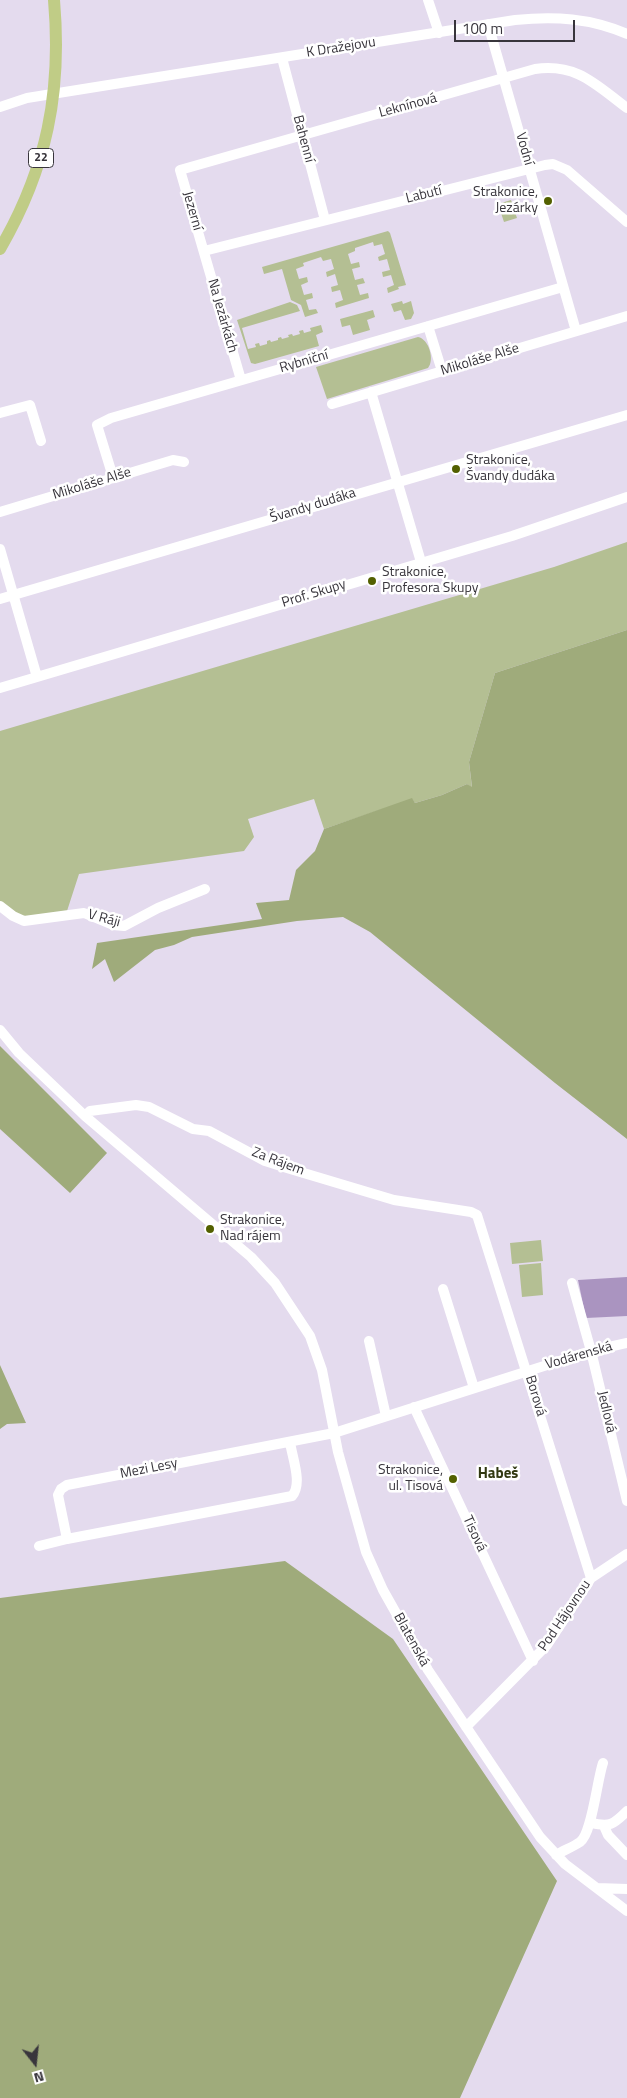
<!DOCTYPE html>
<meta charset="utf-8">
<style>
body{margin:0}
#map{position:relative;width:627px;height:2098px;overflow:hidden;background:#e4dbee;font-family:"Titillium Web",sans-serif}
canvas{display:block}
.north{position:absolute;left:10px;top:2038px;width:50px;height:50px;-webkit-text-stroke:4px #fff;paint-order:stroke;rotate:164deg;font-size:14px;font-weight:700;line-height:20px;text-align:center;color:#38353c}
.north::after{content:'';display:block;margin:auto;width:18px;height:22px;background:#38353c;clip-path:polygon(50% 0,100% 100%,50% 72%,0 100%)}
.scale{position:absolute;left:454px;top:20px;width:121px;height:22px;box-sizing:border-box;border:2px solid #38353c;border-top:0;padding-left:6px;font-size:15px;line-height:18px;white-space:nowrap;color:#38353c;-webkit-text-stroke:4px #fff;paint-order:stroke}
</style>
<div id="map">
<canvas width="627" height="2098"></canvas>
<div class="north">N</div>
<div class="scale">100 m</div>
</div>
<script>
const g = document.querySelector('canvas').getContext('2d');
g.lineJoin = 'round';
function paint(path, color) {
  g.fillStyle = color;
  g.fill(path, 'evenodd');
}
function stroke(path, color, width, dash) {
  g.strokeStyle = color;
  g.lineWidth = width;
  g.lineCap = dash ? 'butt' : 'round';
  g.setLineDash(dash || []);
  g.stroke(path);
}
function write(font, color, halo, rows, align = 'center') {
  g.font = font + ' "Titillium Web",sans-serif';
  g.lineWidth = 5;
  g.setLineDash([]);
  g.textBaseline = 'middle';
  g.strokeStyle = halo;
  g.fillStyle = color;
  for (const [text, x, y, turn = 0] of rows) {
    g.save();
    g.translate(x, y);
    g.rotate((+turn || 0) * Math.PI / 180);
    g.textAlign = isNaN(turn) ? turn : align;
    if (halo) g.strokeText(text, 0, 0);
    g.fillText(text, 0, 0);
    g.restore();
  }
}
paint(new Path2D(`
 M511 200 517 218 504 222 498 204Z
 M388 231 390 233 406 285 398 287 399 289 388 293 387 288 394 285 391 275 383 277 382 272 390 270 387 259 379 261 378 257 385 254 382 244 374 246 373 242 355 248V251L348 254 351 264 359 262 360 267 352 269 355 280 363 278 365 283 357 285 360 295 368 293 369 298 336 308 335 303 343 300 340 290 332 292 331 287 338 285 335 274 327 277 326 272 334 269 331 259 323 261 321 257 303 263 304 266 296 269 299 279 307 277 308 282 301 285 304 295 312 293 313 298 306 300 309 310 316 309 318 313 305 317 301 305 291 300 282 269 264 274 262 267Z
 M402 301 403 304 411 301 414 313 411 319 405 320 401 310 394 312 391 304Z
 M290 302 297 305 300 311 242 328 248 349 256 347 255 344 259 343 260 346 267 344V341L270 340 271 342 278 340V338L281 337 282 339 289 337 288 335 292 334 293 336 300 334 299 331 303 330 304 333 311 331 310 328 321 325 323 332 316 335 319 346 255 364 251 363 237 320Z
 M373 310 375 317 367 320 370 330 353 335 350 325 342 327 340 319Z
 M418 337C429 339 435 360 428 368L327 399 316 367Z
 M627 542V630L495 673 469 762 472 788 467 784 442 795 415 803 412 799 324 829 314 799 248 819 254 837 244 851 79 874 67 911 31 922 0 905V731L554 567Z
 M541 1240 543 1261 512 1264 510 1243Z
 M541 1263 543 1295 522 1297 519 1265Z`), '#b4bf93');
paint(new Path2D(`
 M627 630V1139L555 1083 370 932 343 917 297 921 192 937 174 945 155 950 114 982 105 959 92 969 97 943 262 919 256 903 289 900 296 870 315 851 324 829 412 798 415 803 442 795 467 784 472 787 469 762 495 673Z
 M0 1046 107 1153 70 1193 0 1129Z
 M0 1365 26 1423 7 1424 0 1429Z
 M285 1561 393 1639 557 1881 460 2098H0V1598Z`), '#9fab7b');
paint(new Path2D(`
 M627 1277V1316L586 1318 578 1280Z`), '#aa94c0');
stroke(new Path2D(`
 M428 0 439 33
 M488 24 576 331
 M282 58 325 220
 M0 107 27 98 515 20C555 16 590 18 627 34
 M204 251 545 165 553 164 567 170 627 222
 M428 326 442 371
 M241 380 180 170 535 69C577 63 596 85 627 108
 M371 392 421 562
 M332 404 627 316
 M0 413 30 405 41 441
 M113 477 97 425 111 418 563 287
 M0 512 173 460 184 462
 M0 549 37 677
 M0 599 627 415
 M0 688 512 536 627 497
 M0 906 13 916 24 921 84 913 113 925 124 926 158 908 205 889
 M0 1030 19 1053 85 1116 251 1257 275 1283 310 1336 322 1370 338 1452 366 1552 383 1590 428 1670 540 1837 565 1864 627 1911
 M85 1116 90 1111 136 1105 149 1107 193 1129 209 1131 265 1161 287 1168 394 1200 471 1212 477 1215 591 1578
 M572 1283 591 1351 627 1501
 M443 1289 474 1388
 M369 1341 386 1416
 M414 1407 533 1661
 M290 1442C292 1457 303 1484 292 1496L67 1539 58 1495 61 1489 67 1485 334 1433 591 1351 627 1343
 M39 1546 67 1539
 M466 1727 547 1645 591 1578 627 1554
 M591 1823C610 1827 613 1825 627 1811
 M604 1826 608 1835 627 1855
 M556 1855C564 1850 573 1847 580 1842 592 1834 597 1780 603 1763
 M597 1888 627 1889`), '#fff', 10);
stroke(new Path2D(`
 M0 249C47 168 62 92 54 0`), '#c0cc86', 12);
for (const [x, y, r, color] of [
 [548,201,5,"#536000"],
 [456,469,5,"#536000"],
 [372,581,5,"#536000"],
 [210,1229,5,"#536000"],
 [453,1479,5,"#536000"]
]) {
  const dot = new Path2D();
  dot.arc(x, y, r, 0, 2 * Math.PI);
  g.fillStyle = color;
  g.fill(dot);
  stroke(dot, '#fff', 2);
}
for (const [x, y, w] of [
 [41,158,25]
]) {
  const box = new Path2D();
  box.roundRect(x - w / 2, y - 9.5, w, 19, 4);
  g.fillStyle = '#fff';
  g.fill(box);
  stroke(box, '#38353c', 1);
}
write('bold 12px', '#38353c', null, [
 ["22",41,158]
]);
write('14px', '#38353c', '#fff', [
 ["K Dražejovu",341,48,-9],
 ["Leknínová",408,106,-15],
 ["Bahenní",303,139,75],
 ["Vodní",524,149,74],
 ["Labutí",424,195,-14],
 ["Jezerní",192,211,74],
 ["Na Jezárkách",222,316,74],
 ["Mikoláše Alše",480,360,-17],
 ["Rybniční",304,362,-16],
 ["Mikoláše Alše",92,484,-17],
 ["Švandy dudáka",313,506,-17],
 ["Prof. Skupy",314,594,-17],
 ["V Ráji",104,919,15],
 ["Za Rájem",278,1162,21],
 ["Vodárenská",579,1356,-16],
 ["Borová",535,1396,73],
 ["Jedlová",606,1412,77],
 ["Mezi Lesy",149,1469,-11],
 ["Tisová",474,1534,65],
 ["Pod Hájovnou",565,1616,-56],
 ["Blatenská",411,1640,61]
]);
write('14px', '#38353c', '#fff', [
 ["Strakonice,",538,193,"right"],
 ["Jezárky",538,209,"right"],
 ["Strakonice,",466,461],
 ["Švandy dudáka",466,477],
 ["Strakonice,",382,573],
 ["Profesora Skupy",382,589],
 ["Strakonice,",220,1221],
 ["Nad rájem",220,1237],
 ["Strakonice,",443,1471,"right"],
 ["ul. Tisová",443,1487,"right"]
], 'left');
write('bold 15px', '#313811', '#fff', [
 ["Habeš",498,1474]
]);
</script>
